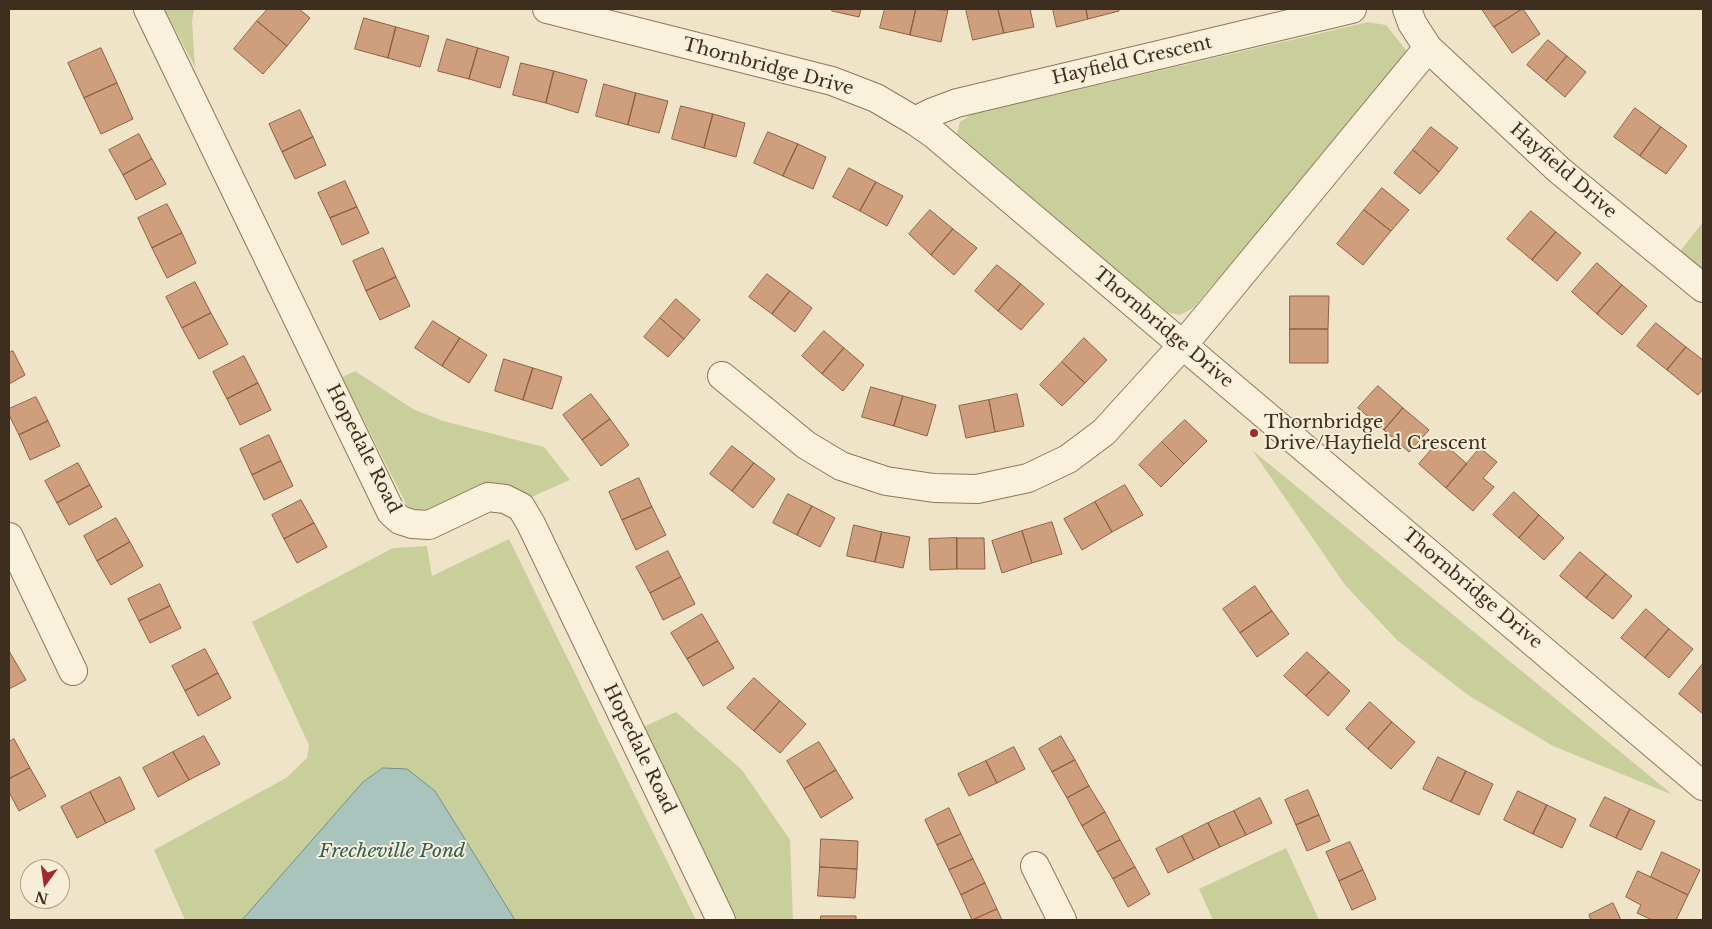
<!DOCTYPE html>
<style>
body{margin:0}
#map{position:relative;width:1712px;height:929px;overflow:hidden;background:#f0e4c8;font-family:"Libre Baskerville",serif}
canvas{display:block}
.frame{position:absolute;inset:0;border:10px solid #3d2e20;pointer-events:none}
.north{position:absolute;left:20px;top:859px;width:50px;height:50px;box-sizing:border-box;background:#f7eed8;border:1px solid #ada18e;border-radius:50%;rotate:194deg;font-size:14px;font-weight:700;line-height:20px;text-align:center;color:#3d2e20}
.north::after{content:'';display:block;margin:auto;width:18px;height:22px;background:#9e2a2b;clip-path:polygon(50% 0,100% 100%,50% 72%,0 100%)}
</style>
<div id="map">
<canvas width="1712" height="929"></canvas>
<div class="frame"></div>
<div class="north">N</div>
</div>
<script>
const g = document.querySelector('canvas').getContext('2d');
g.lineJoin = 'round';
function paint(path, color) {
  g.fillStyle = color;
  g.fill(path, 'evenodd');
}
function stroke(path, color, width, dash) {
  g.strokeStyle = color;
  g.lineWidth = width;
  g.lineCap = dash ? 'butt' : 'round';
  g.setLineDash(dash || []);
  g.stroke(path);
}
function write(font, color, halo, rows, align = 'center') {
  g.font = font + ' "Libre Baskerville",serif';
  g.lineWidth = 4;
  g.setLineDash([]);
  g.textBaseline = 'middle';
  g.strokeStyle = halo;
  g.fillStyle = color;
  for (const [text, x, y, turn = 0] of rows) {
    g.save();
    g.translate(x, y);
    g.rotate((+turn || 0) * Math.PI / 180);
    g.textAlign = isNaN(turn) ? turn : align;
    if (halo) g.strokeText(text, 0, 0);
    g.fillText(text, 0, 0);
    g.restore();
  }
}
paint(new Path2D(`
 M164 9H194L192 22 195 67Z
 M1368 22 1386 25 1406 50 1404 60 1193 308 1180 315 1167 312 957 134 960 122 970 115Z
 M1703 222V274L1678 254Z
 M355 371 413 409 443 421 544 447 570 480 529 498 434 508 416 511 407 506 342 377Z
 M1252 450 1673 795 1553 746 1468 695 1398 641 1345 585Z
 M509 539 696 920H185L154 850 286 778 307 758 309 745 252 622 393 548 427 546 432 576Z
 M676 712 742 770 790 840 793 920H734L643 727Z
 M1286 848 1319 920H1213L1199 889Z`), '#c9cf9b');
const water = new Path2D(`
 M383 768 407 769 435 791 515 920H242L363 782Z`);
paint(water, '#a9c4bc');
stroke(water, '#6f938a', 1);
const building = new Path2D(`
 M268 9H299L310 18 287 46 257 21Z
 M833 9H861L859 17 832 11Z
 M885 9H916L910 35 880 28Z
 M916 9 948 10 941 42 910 35Z
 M966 9H998L1004 33 973 40Z
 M998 9H1030L1034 27 1004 33Z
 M1053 9H1086L1088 19 1057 27Z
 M1086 9H1119V11L1088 19Z
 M1482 9H1522L1494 27Z
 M1523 9 1540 34 1512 53 1494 27Z
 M364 18 396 27 388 58 355 49Z
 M257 21 287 46 263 74 234 49Z
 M396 27 429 36 420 67 388 58Z
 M447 39 478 48 469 79 438 71Z
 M1548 40 1567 56 1546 81 1527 65Z
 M101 48 117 83 84 98 68 63Z
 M478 48 509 57 500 88 469 79Z
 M1567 56 1586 72 1565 97 1546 81Z
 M521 63 554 71 546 103 513 95Z
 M554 71 587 80 578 113 546 103Z
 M117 83 133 119 101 134 84 98Z
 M604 84 636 93 628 125 596 116Z
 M636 93 668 101 659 133 628 125Z
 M681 106 713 114 704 148 672 139Z
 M1635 108 1661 127 1640 156 1614 137Z
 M300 110 313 137 282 152 269 124Z
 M713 114 745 123 736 157 704 148Z
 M1431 127 1458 148 1439 172 1413 150Z
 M1661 127 1687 146 1666 174 1640 156Z
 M768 132 798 144 783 176 754 163Z
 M139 134 152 159 123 175 109 150Z
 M313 137 326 165 295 179 282 152Z
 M798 144 826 157 813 189 783 176Z
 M1413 150 1439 172 1420 194 1394 173Z
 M152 159 166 184 136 200 123 175Z
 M849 168 876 182 860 211 833 197Z
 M345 181 357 207 330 218 318 193Z
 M876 182 903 196 887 226 860 211Z
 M1382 188 1409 210 1391 231 1364 210Z
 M167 204 182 233 152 248 138 218Z
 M357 207 369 233 342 245 330 218Z
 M930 210 953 229 931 255 909 234Z
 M1364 210 1391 231 1363 265 1337 244Z
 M1531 211 1556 232 1532 260 1507 239Z
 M953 229 977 248 954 275 931 255Z
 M1556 232 1581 253 1557 281 1532 260Z
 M182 233 196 263 167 278 152 248Z
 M383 248 396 277 366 291 353 261Z
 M1597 263 1622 285 1597 314 1572 292Z
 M997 265 1021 284 998 311 975 291Z
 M767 274 790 291 772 314 749 297Z
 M396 277 410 306 380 320 366 291Z
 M195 282 211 313 182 328 166 297Z
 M1021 284 1044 304 1021 330 998 311Z
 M1622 285 1647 306 1622 335 1597 314Z
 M790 291 812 308 795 332 772 314Z
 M1290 296H1329L1328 329H1290Z
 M676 299 700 320 684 339 660 318Z
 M211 313 228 344 199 359 182 328Z
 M660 318 684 339 668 357 644 337Z
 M433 321 460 338 442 366 415 348Z
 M1656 323 1686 347 1667 370 1637 346Z
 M1290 329H1328V363H1290Z
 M824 331 844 348 822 374 802 356Z
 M460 338 487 355 469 383 442 366Z
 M1084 338 1107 360 1085 383 1062 362Z
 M1686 347 1703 360V389L1698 395 1667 370Z
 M844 348 864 365 843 391 822 374Z
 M13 351 25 375 9 384V353Z
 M244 356 258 383 227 399 213 372Z
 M504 359 533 368 523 400 495 391Z
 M1062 362 1085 383 1062 406 1040 385Z
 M533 368 562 377 552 409 523 400Z
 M258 383 271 410 240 425 227 399Z
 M1378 386 1403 408 1384 430 1358 408Z
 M871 387 903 396 894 426 862 417Z
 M591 394 610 419 582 440 563 415Z
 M1017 394 1024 426 995 432 989 400Z
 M903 396 936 405 927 436 894 426Z
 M36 397 48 421 19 435 9 415V409Z
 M989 400 995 432 966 438 959 406Z
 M1403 408 1429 430 1409 452 1384 430Z
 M610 419 629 445 601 466 582 440Z
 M1185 420 1207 441 1184 464 1162 442Z
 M48 421 60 446 30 460 19 435Z
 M269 435 281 461 252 475 240 449Z
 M1440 440 1467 464 1446 488 1419 464Z
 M1162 442 1184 464 1161 487 1139 465Z
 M732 446 754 463 732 491 710 474Z
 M1480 448 1497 462 1483 478 1494 487 1473 511 1446 488Z
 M281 461 293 486 264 500 252 475Z
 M78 463 90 485 57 503 45 481Z
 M754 463 775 479 753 508 732 491Z
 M639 478 652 507 622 520 609 492Z
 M90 485 102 507 69 525 57 503Z
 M1125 485 1143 515 1112 532 1095 502Z
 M1514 492 1539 515 1519 538 1493 515Z
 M788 494 812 506 797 535 773 523Z
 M301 500 314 523 284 539 272 515Z
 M1095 502 1112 532 1082 550 1064 519Z
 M812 506 835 518 820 547 797 535Z
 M652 507 666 535 636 550 622 520Z
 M1539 515 1564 538 1544 560 1519 538Z
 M116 518 130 542 97 561 84 536Z
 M1052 522 1062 554 1032 563 1022 531Z
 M314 523 327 547 297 563 284 539Z
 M854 525 882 532 875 562 847 556Z
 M1022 531 1032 563 1002 573 992 541Z
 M882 532 910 537 903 568 875 562Z
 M957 538V569L930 570 929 539Z
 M957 538H984L985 569H957Z
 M130 542 143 566 111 585 97 561Z
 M668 551 681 577 650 593 636 567Z
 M1580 552 1606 574 1586 598 1560 576Z
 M1606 574 1632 596 1613 619 1586 598Z
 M681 577 695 604 663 620 650 593Z
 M160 584 170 606 139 621 128 599Z
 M1255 586 1272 611 1240 633 1223 609Z
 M170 606 181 628 150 643 139 621Z
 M1646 609 1669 629 1645 658 1621 638Z
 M1272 611 1289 634 1257 657 1240 633Z
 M702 614 718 641 687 659 671 633Z
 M1669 629 1693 649 1669 678 1645 658Z
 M718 641 734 668 703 686 687 659Z
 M205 649 218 673 185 691 172 666Z
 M9 651 26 680 9 689Z
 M1307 652 1329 672 1306 696 1284 676Z
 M1702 665 1703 666V714L1679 694Z
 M1329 672 1350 691 1328 716 1306 696Z
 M218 673 231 698 198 716 185 691Z
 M754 678 780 701 754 731 727 708Z
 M780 701 806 724 780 753 754 731Z
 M1370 702 1392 722 1368 749 1346 729Z
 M1392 722 1415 742 1391 769 1368 749Z
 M204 736 220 764 189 780 173 752Z
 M1061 736 1075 760 1052 772 1039 749Z
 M14 739 30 768 9 779V742Z
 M819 742 836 770 804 789 787 761Z
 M1014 747 1025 769 997 783 986 761Z
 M173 752 189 780 158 797 143 768Z
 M1438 757 1466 771 1451 802 1423 789Z
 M1075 760 1089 786 1067 798 1052 772Z
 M986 761 997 783 969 796 958 774Z
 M30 768 46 796 19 811 9 792V779Z
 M836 770 853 798 821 818 804 789Z
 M1466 771 1493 784 1479 815 1451 802Z
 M120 777 135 809 106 823 90 792Z
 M1089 786 1105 812 1082 826 1067 798Z
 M1308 790 1319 815 1296 825 1285 800Z
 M1518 791 1547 805 1533 834 1504 820Z
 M90 792 106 823 77 838 61 807Z
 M1605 797 1630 809 1616 838 1590 826Z
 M1260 798 1272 823 1246 835 1234 811Z
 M1547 805 1576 819 1562 848 1533 834Z
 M949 808 961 834 937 845 925 820Z
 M1630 809 1655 821 1641 850 1616 838Z
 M1234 811 1246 835 1220 847 1208 823Z
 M1105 812 1120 840 1097 852 1082 826Z
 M1319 815 1330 841 1307 851 1296 825Z
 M1208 823 1220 847 1194 860 1182 836Z
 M961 834 973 859 949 870 937 845Z
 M1182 836 1194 860 1168 873 1156 849Z
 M821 839 858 841 857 869 820 867Z
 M1120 840 1135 867 1113 879 1097 852Z
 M1350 842 1363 870 1339 881 1326 852Z
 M1662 852 1700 870 1688 895 1651 877Z
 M973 859 985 883 961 895 949 870Z
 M820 867 857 869 855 898 818 896Z
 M1135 867 1150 894 1128 907 1113 879Z
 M1363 870 1376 899 1352 910 1339 881Z
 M1638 871 1688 895 1676 920H1652L1637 913 1641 905 1626 897Z
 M985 883 997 909 972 920 961 895Z
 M1613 903 1621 920H1591L1589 915Z
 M997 909 1002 920H973Z
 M821 916H856V920H821Z`);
paint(building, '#cf9f7d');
stroke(building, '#8d5f41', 1);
const minor = new Path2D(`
 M148 9 391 512 400 520 412 524 429 525 488 497 505 499 521 507 531 524 721 920
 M547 9 832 81 876 98 915 121 935 135 1703 786
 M1428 48 1559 170 1703 288
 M915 121 933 112 957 103 1352 9
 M722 376 806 445 841 466 886 481 934 488 977 489 1028 478 1068 459 1104 432 1183 345 1428 48 1412 23 1407 9
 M9 537 73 671
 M1035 866 1062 920`);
stroke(minor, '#8d765c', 30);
stroke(minor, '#faf1dc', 28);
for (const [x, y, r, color] of [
 [1254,433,5,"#9e2a2b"]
]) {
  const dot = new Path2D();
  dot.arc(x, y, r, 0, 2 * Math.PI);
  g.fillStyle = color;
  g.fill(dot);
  stroke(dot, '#f7eed8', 2);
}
write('18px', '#3d2e20', '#f7eed8', [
 ["Hayfield Crescent",1132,61,-13],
 ["Thornbridge Drive",768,67,15],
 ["Hayfield Drive",1563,171,41],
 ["Thornbridge Drive",1163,328,40],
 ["Hopedale Road",363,449,63],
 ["Thornbridge Drive",1472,589,40],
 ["Hopedale Road",639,749,64]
]);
write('18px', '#3d2e20', '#f7eed8', [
 ["Thornbridge",1264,423],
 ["Drive/Hayfield Crescent",1264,444]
], 'left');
write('italic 19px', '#2f5d5a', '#f7eed8', [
 ["Frecheville Pond",392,852]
]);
</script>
